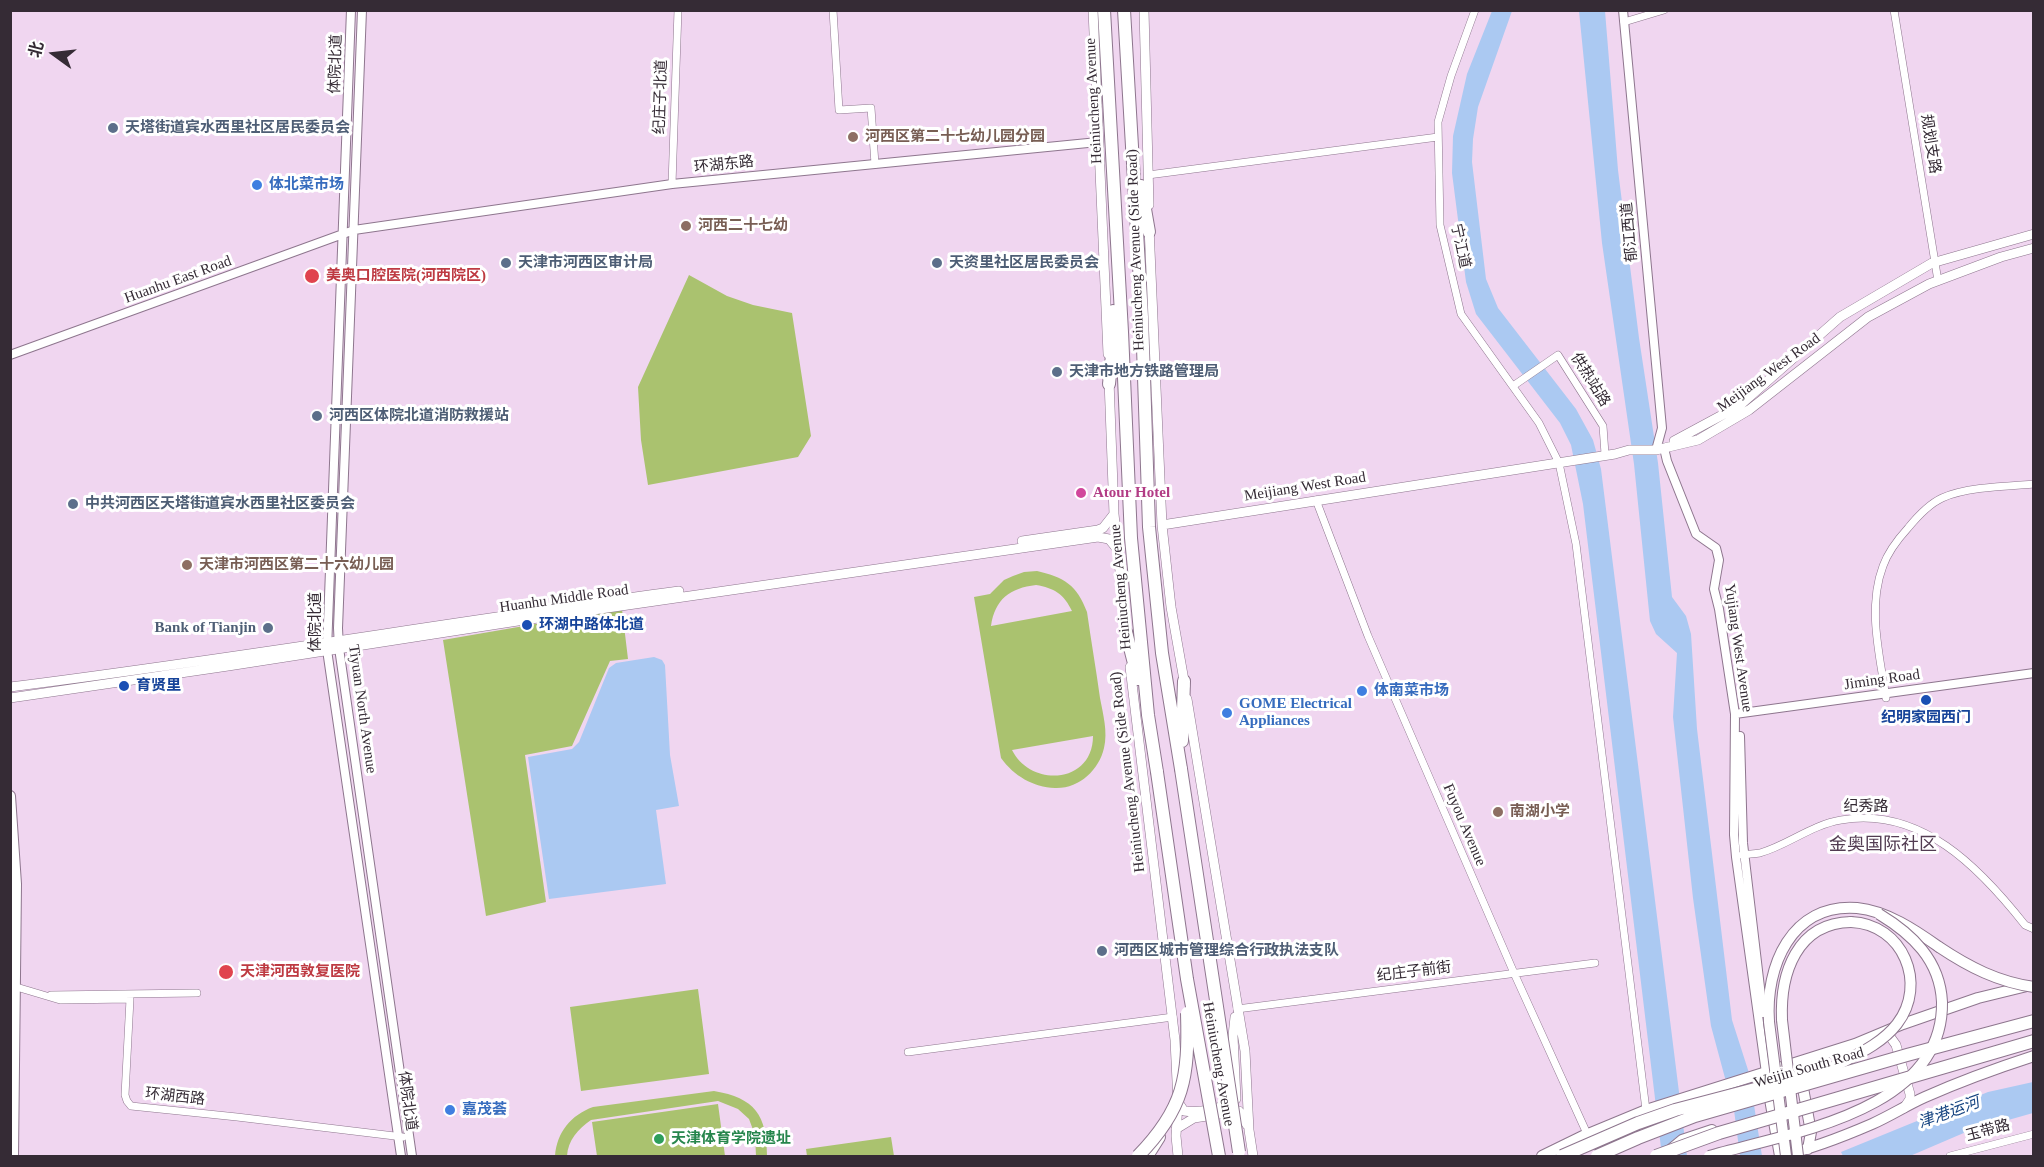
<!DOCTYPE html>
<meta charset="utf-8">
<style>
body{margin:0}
#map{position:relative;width:2044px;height:1167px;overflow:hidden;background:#f0d6f0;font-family:"Times New Roman","Noto Sans SC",serif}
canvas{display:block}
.frame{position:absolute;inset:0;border:12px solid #352b35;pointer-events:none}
.north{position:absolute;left:24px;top:24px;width:60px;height:60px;-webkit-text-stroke:4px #fff;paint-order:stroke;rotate:285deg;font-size:16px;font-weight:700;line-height:24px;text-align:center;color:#352b35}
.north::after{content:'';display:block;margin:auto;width:21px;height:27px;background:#352b35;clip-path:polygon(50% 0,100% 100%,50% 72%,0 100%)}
</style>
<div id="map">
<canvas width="2044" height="1167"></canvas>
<div class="frame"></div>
<div class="north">北</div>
</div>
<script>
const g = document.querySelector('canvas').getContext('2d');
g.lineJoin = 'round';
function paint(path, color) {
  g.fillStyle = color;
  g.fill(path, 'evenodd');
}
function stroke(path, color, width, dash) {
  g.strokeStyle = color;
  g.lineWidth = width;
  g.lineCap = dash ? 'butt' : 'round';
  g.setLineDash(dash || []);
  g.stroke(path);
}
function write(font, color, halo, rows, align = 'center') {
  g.font = font + ' "Times New Roman","Noto Sans SC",serif';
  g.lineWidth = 6;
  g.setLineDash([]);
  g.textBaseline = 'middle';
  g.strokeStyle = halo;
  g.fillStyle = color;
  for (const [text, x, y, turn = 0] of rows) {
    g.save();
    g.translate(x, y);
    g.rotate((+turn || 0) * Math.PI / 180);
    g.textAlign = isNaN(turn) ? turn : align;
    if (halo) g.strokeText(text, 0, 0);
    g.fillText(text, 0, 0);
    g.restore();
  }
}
paint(new Path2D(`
 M689 275 727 296 753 305 792 313 811 436 798 457 648 485 641 440 638 387Z
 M1037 571C1064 577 1077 585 1087 612 1091 640 1096 669 1100 698 1103 714 1108 732 1104 748 1099 770 1079 789 1055 788 1033 787 1014 776 1001 758L974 597 990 594 1004 580 1013 576 1024 572ZM1036 585C1054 588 1064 594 1072 611L991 626C995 599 1010 588 1036 585ZM1093 736C1093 784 1031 788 1012 750Z
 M622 609 628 659 610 661 572 746 525 755 546 902 486 916 443 640Z
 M698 989 709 1074 581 1091 570 1007Z
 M714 1091C755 1098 767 1115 767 1156H756L755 1135 749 1119 738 1109 718 1101 591 1120C578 1129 568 1140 567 1156H555C557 1132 571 1115 593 1107Z
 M718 1104 725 1156H597L592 1122Z
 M891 1137 894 1156H807L806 1149Z`), '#aac26f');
paint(new Path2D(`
 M1492 11H1512L1478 107 1473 139 1472 162 1486 279 1498 308 1576 409 1593 440 1601 469 1687 1156H1662L1583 504 1571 445 1560 423 1476 314 1466 282 1452 173 1453 136 1467 74Z
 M1579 11H1605L1618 170 1639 338 1658 463 1672 597 1686 616 1691 634 1697 729 1732 1020 1749 1073 1762 1156H1740L1731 1087 1725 1078 1711 1026 1693 898 1673 717 1677 653 1656 634 1650 621 1634 464 1602 243Z
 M654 657 662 660 665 665 670 755 679 806 656 810 666 884 549 899 528 757 572 749 579 742 609 668 616 663Z
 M2033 1082V1113L1966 1132 1910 1156H1843L1841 1152 1988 1092Z`), '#abc9f2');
const minor = new Path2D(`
 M833 10 839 110 871 108 875 164
 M1475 10 1451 76 1438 122 1440 225 1461 314 1539 423 1559 463 1576 544 1646 1110
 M1894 10 1938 281
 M1624 22 1664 10
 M1148 175 1438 137
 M672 184 678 10
 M1513 386 1558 355 1603 426 1605 454
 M1316 500 1368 636 1514 973 1589 1138
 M1886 698C1880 656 1867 608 1883 566 1888 552 1898 539 1908 528 1917 517 1929 504 1942 498 1966 487 2008 486 2034 484
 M1742 855C1748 854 1754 854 1760 853 1788 845 1811 825 1841 820 1921 806 1980 868 2025 925L2034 929
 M13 986 60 1000 130 999 125 1095 127 1101 131 1106 237 1117 403 1137
 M51 995 197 993
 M1237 1009 1595 963
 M908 1052 1173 1017
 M1950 1156 2034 1134`);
const tertiary = new Path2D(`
 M351 10 327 650 401 1156
 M362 10 338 628 339 648 412 1156
 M1623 10 1662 428 1656 450
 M10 355 354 230 672 184 1098 142
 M1664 448 1667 461 1696 534 1716 548 1719 560 1714 589 1719 609 1735 714 1734 835 1736 857 1766 1073
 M1735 714 2034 673
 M1740 736 1743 843 1763 1013`);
const secondary = new Path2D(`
 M1093 10 1108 354
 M1144 10 1149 205
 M1149 227 1162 525 1171 607 1185 686
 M1109 380 1114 514 1127 638
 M1674 441 1739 406 1840 317 1932 263 2034 234
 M1162 525 1615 454 1629 450H1656L1698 440 1749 410 1868 317 1929 284 2001 257 2034 248
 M1022 541 1098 530 1103 528 1114 514
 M1130 667 1175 1040 1178 1102 1176 1136 1178 1156
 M10 687C234 659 456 621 679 591
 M10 698 228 666 524 620 1098 537 1109 539 1117 549
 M1187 699 1245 1051 1249 1130 1253 1156
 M1880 1034 1891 1038 1896 1045 1910 1094V1099L1904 1108
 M1178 1102 1184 1111C1200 1113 1223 1109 1236 1099L1233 1036 1235 1017
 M1176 1129 1194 1118 1239 1111 1247 1125`);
const primary = new Path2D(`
 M10 796 16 884 13 1156
 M1782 1020C1780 973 1797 923 1851 922
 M1769 1022C1765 967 1791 903 1857 908 1887 911 1915 930 1939 947
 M1801 1077 1811 1132 1808 1149
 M1768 1088 1780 1156C1811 1149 1842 1137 1872 1124 1890 1116 1907 1105 1925 1097 1961 1081 1997 1068 2034 1056
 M1670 1150 1682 1140 1712 1130
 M1575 1151 1588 1134 1646 1110 1855 1044 1903 1024 1978 998 2027 986
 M1542 1156 1585 1135`);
const trunk = new Path2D(`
 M1104 10 1122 332 1131 538 1148 715 1157 772
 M1124 10 1142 317 1149 527 1162 653 1181 769
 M1141 186 1149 232
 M1109 384 1113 345V311
 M1126 632 1138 679
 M1182 741 1184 681
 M1147 1156 1159 1137`);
stroke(minor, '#8e768e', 8);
stroke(tertiary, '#8e768e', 10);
stroke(secondary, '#8e768e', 10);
stroke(primary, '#8e768e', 12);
stroke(trunk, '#8e768e', 14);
stroke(minor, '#fff', 7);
stroke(tertiary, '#fff', 8);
stroke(secondary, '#fff', 9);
stroke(primary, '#fff', 10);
stroke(trunk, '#fff', 12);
const primaryBridge = new Path2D(`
 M1939 947C1969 967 1998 982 2034 987
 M1782 1020 1798 1156
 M1769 1022 1786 1156
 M1828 1070C1851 1057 1880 1046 1897 1024 1928 984 1903 924 1851 922
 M1709 1156C1788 1133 1944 1112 1942 1002 1940 960 1912 934 1879 914`);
const trunkBridge = new Path2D(`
 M1181 769 1239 1152
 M1157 772 1187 979 1219 1156
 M1138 1156C1184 1109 1189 1077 1187 1013
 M1562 1156 1638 1123 1675 1110 1835 1068
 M1597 1156 1638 1138 1695 1116 1907 1055 2034 1021
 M1656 1156 1719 1133 2034 1041`);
stroke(primaryBridge, '#8e768e', 12, []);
stroke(trunkBridge, '#8e768e', 14, []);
stroke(primaryBridge, '#fff', 10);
stroke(trunkBridge, '#fff', 12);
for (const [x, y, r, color] of [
 [113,128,6,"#5c6f8a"],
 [853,137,6,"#8d6e63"],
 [257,185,6,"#3f7fe0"],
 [686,226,6,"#8d6e63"],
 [506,263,6,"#5c6f8a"],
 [937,263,6,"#5c6f8a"],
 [312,276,8,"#e0444e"],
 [1057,372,6,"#5c6f8a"],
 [317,416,6,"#5c6f8a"],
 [1081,493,6,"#d1479c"],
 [73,504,6,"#5c6f8a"],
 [187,565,6,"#8d6e63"],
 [527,625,6,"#1a4fb4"],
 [268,628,6,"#5c6f8a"],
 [124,686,6,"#1a4fb4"],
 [1362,691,6,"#3f7fe0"],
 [1926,700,6,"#1a4fb4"],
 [1227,713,6,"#3f7fe0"],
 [1498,812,6,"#8d6e63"],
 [1102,951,6,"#5c6f8a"],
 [226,972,8,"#e0444e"],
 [450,1110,6,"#3f7fe0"],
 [659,1139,6,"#2e9e5b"]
]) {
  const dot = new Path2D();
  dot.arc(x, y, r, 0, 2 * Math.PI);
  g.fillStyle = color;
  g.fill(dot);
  stroke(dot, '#fff', 2);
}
write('15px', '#352b35', '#fff', [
 ["体院北道",336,64,-88],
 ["纪庄子北道",661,97,-88],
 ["Heiniucheng Avenue",1094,101,-93],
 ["规划支路",1930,144,81],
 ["环湖东路",724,165,-6],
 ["郁江西道",1630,232,-95],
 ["宁江道",1460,246,78],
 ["Heiniucheng Avenue (Side Road)",1136,250,-92],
 ["Huanhu East Road",178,280,-20],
 ["Meijiang West Road",1769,373,-36],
 ["供热站路",1590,380,58],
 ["Meijiang West Road",1305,487,-9],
 ["Heiniucheng Avenue",1121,587,-95],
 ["Huanhu Middle Road",564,599,-8],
 ["体院北道",316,622,-90],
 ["Yujiang West Avenue",1738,648,82],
 ["Jiming Road",1882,680,-8],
 ["Tiyuan North Avenue",362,709,82],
 ["Heiniucheng Avenue (Side Road)",1128,772,-97],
 ["纪秀路",1866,807],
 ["Fuyou Avenue",1464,825,67],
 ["纪庄子前街",1414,972,-7],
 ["Heiniucheng Avenue",1218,1064,80],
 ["Weijin South Road",1809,1068,-16],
 ["环湖西路",175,1097,6],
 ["体院北道",407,1101,82],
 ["玉带路",1988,1131,-15]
]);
write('bold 15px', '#4e5e75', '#fff', [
 ["天塔街道宾水西里社区居民委员会",125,128],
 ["天津市河西区审计局",518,263],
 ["天资里社区居民委员会",949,263],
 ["天津市地方铁路管理局",1069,372],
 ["河西区体院北道消防救援站",329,416],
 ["中共河西区天塔街道宾水西里社区委员会",85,504],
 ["Bank of Tianjin",256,628,"right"],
 ["河西区城市管理综合行政执法支队",1114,951]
], 'left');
write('bold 15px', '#785e54', '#fff', [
 ["河西区第二十七幼儿园分园",865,137],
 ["河西二十七幼",698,226],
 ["天津市河西区第二十六幼儿园",199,565],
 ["南湖小学",1510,812]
], 'left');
write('bold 15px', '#366cbe', '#fff', [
 ["体北菜市场",269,185],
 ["体南菜市场",1374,691],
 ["GOME Electrical",1239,704],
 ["Appliances",1239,721],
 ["嘉茂荟",462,1110]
], 'left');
write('bold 15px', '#be3a42', '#fff', [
 ["美奥口腔医院(河西院区)",326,276],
 ["天津河西敦复医院",240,972]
], 'left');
write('bold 15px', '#b23c85', '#fff', [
 ["Atour Hotel",1093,493]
], 'left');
write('bold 15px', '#164399', '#fff', [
 ["环湖中路体北道",539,625],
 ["育贤里",136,686],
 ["纪明家园西门",1926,718,"center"]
], 'left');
write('bold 15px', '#27864d', '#fff', [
 ["天津体育学院遗址",671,1139]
], 'left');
write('italic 16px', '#164481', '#fff', [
 ["津港运河",1949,1113,-20]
]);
write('18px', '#523c52', '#fff', [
 ["金奥国际社区",1883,845]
]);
</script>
